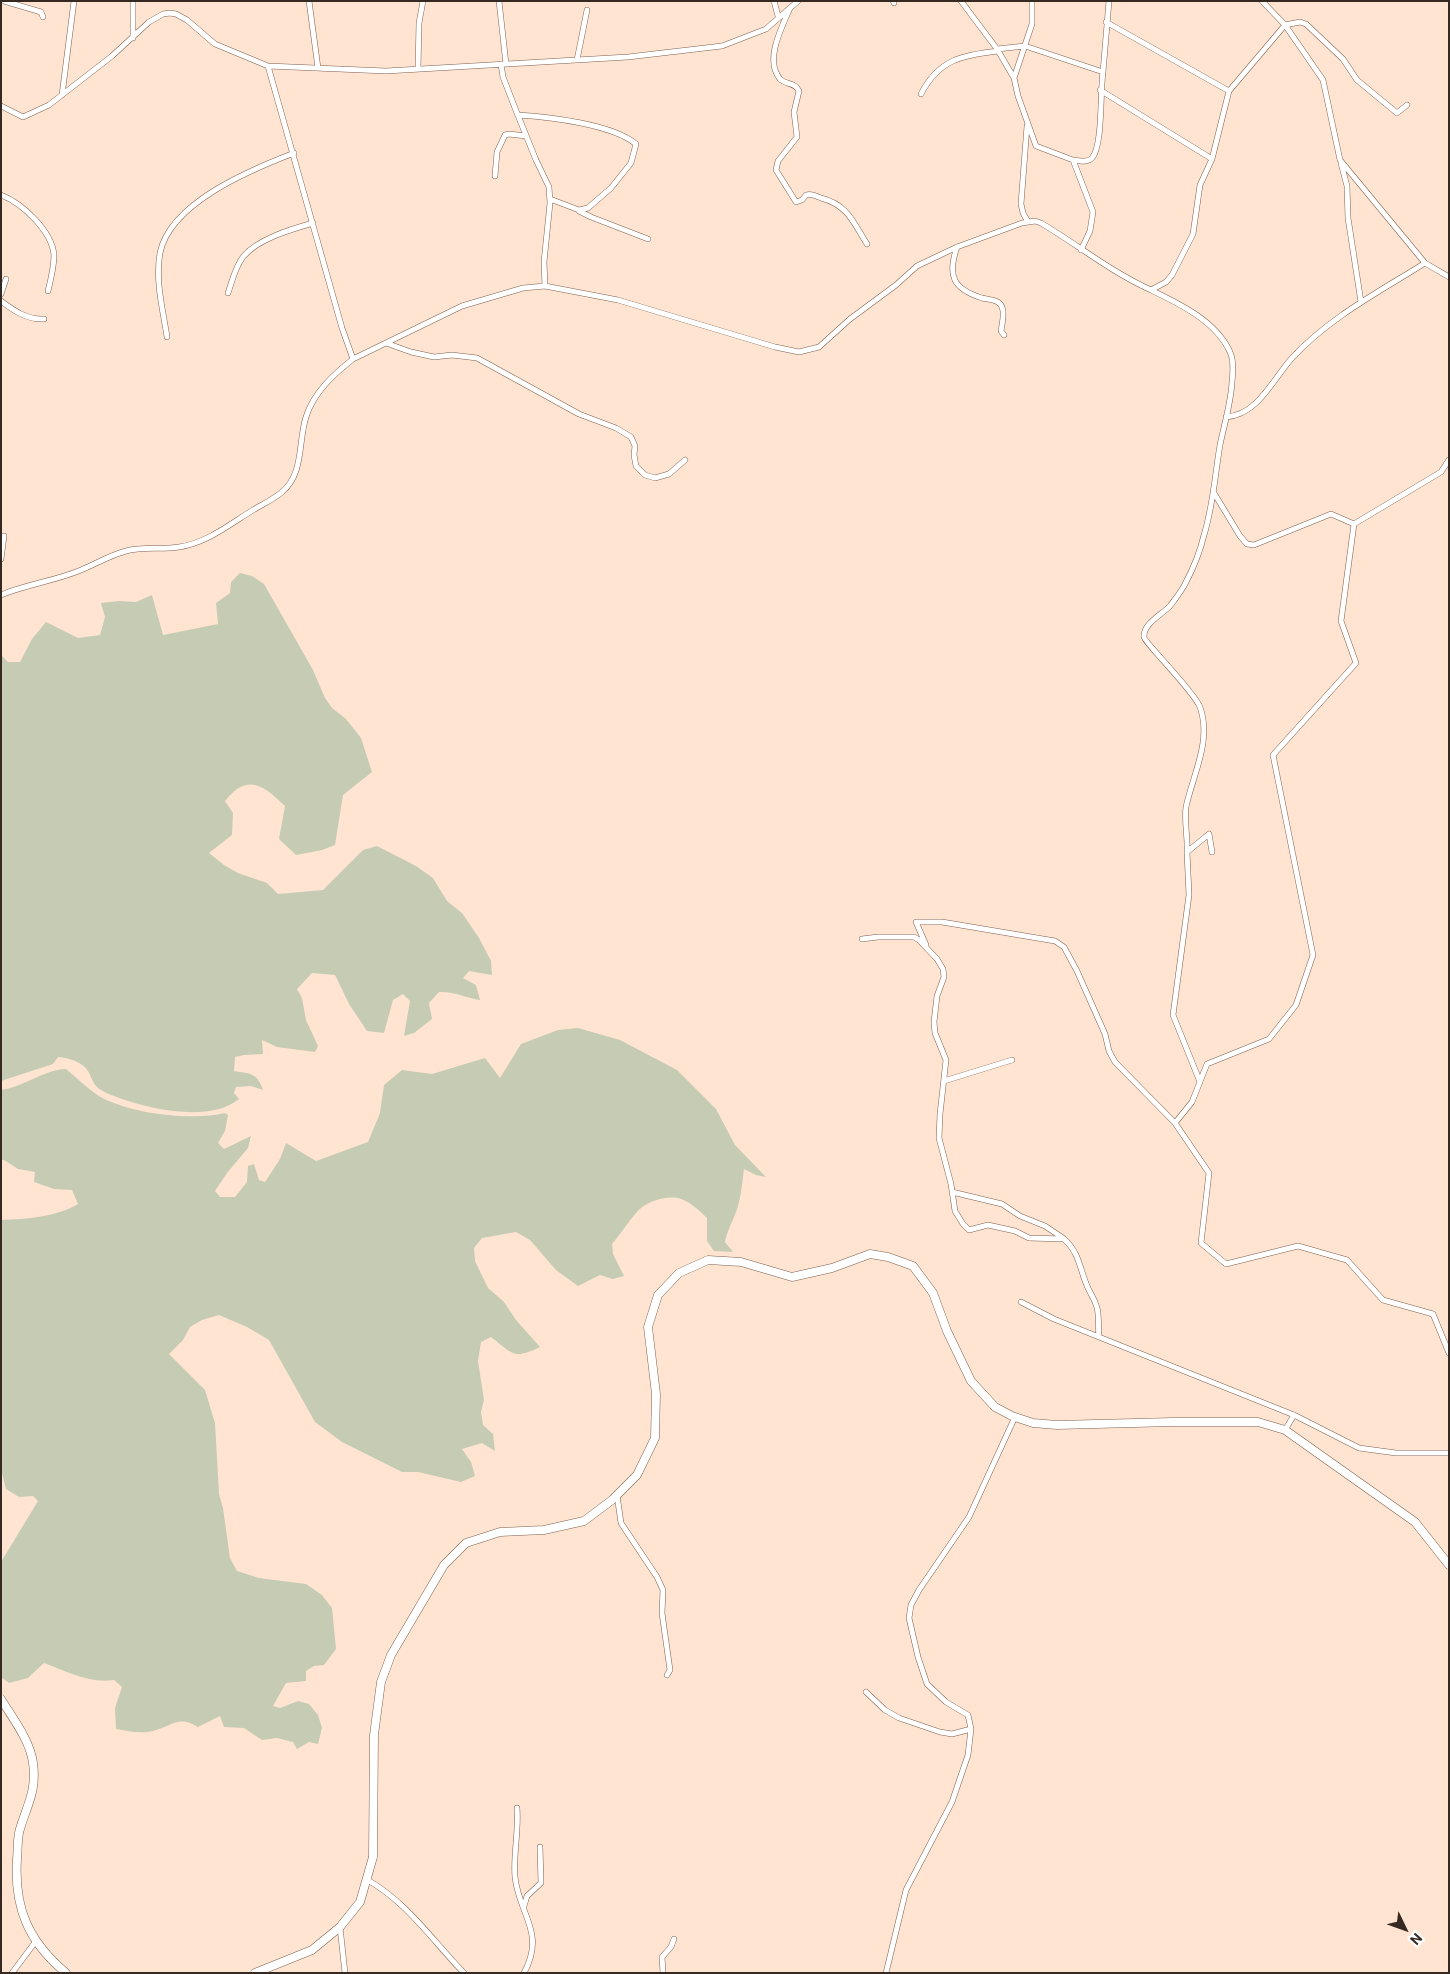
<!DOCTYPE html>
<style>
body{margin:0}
#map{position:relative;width:1450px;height:1974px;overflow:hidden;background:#ffe4d2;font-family:Roboto,sans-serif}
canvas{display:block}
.frame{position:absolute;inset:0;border:2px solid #362921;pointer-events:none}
.north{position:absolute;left:1380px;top:1904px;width:50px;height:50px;-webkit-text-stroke:4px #fff;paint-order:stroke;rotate:132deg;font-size:14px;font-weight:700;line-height:20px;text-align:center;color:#362921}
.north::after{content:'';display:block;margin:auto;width:18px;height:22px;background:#362921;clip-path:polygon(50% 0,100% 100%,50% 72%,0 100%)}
</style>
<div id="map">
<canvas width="1450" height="1974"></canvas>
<div class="frame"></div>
<div class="north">N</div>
</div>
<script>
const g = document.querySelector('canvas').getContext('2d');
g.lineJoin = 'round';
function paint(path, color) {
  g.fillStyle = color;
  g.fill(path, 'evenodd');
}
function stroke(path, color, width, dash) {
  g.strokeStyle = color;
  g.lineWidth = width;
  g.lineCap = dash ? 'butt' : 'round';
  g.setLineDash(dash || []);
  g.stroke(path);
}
paint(new Path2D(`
 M240 573 252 576 264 584 313 670 325 698 332 708 346 719 361 738 372 772 343 795 335 845 322 850 296 855 279 839 285 806C264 786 248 772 225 801L233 813 232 835 209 853 224 865 238 873 267 883 278 894 323 890 363 850 377 846 416 866 433 878 447 901 462 913 479 938 491 961 492 975 469 971 463 978 476 985 480 1000C467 998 453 991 439 992L429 1003 432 1019 414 1033 404 1036 410 1001 403 994 393 1000 384 1033 367 1031 349 1004 335 975 312 973 297 989 302 998 306 1020 318 1046 315 1052 277 1047 262 1040 263 1054 244 1055 235 1057 234 1071C250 1074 257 1072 263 1090L251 1086 236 1087 234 1093 239 1099C211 1122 154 1110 122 1099 115 1096 107 1094 101 1090 94 1086 93 1081 90 1075 86 1063 70 1058 58 1057L53 1064 1 1081V655L8 662H20L32 639 46 622 78 638 100 635 105 617 101 603 119 601 136 602 152 595 163 635 218 624 216 603 230 593 231 582Z
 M578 1028 620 1040 677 1070 716 1109 735 1145 766 1177 756 1175 744 1169C742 1184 741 1199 736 1212 732 1223 727 1231 725 1242L733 1252 714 1251 707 1241V1218C700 1211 688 1200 678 1198 664 1196 645 1202 636 1213 627 1223 621 1234 612 1244L613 1254 624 1276 613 1279 600 1275 578 1286 556 1270 530 1240 516 1232 482 1238 474 1248 475 1261 488 1288 504 1302 516 1320 540 1347C513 1360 513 1354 491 1337L481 1342 478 1361 484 1400 481 1412 483 1425 493 1434 495 1451 482 1443 462 1449 471 1462 475 1476 461 1482 418 1472H402L342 1442 315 1422 269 1340 247 1327 219 1315 202 1320 190 1327 183 1340 169 1354 205 1390 215 1423 219 1494 223 1508 230 1558 237 1571 259 1578 306 1584 322 1595 332 1608 336 1649 324 1665 314 1666 306 1671V1681L286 1683 273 1706 280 1708 298 1701 309 1704 318 1715 322 1728 318 1744 309 1742 297 1749 293 1742 277 1738 262 1740 244 1728 224 1727 220 1716 198 1727C178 1715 173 1726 153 1731 140 1734 128 1731 116 1729L115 1708 122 1687 114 1680C90 1684 66 1671 44 1663L28 1678 9 1683 1 1677V1562L38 1501 33 1496 19 1497 6 1489 1 1469V1220C27 1219 56 1217 78 1204L72 1190 54 1189 34 1182 35 1172 18 1169 4 1160H1V1090C24 1087 43 1070 66 1069 76 1077 86 1087 96 1094 126 1114 191 1121 225 1113L228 1115 225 1131 218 1143 224 1149 251 1136 248 1148 227 1173 215 1191 220 1197H235L247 1182 248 1166 254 1164 259 1180 265 1182 280 1159 286 1143 316 1161 368 1142 380 1113 384 1085 402 1070 432 1074 485 1058 500 1078 521 1044 558 1030Z`), '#c5ccb3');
const street = new Path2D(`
 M4 1 41 12 43 17
 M309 1 318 68
 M499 1 506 64
 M774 1 778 16
 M893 1 894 3
 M961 1 997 49 1014 78 1018 96 1036 146 1073 160 1093 212 1090 231 1081 250
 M1262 1 1285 25 1323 80 1340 160 1425 263 1449 277
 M790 8C782 27 764 60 780 79 786 85 795 82 799 91L794 112 797 137 778 161 776 170 796 202 802 200 806 195C812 193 815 196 821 198 848 205 853 222 867 244
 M1106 22 1229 91
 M1285 25 1300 22 1306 24 1343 59 1357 80 1397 113 1407 105
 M133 38V1
 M997 49 1025 46 1103 72 1109 1
 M577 60 587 10
 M501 64 503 77 515 108 536 160 549 187 550 203 544 262 545 286
 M268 66 342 328 353 359 462 306 523 288 545 286 618 300 775 347 799 352 819 347 850 319 896 285 917 266 957 247 1022 223 1035 221 1041 223C1078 245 1111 272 1151 290L1166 282 1172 275 1193 234 1200 185 1212 159 1229 91 1285 25
 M418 69 419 23 423 1
 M1014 78 1032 24V1
 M1100 90 1212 159
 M921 94C939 59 963 55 998 51
 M62 95 74 1
 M1 106 23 117 49 105 112 56 149 22 163 14 170 13 176 14 187 20 215 44 268 66 386 71 628 57 722 46 766 29 798 1
 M518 115C549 117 612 124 636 144L631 163 611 188 588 208 579 210 550 199
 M1027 126 1021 204 1023 213 1028 222
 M1073 160C1079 161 1087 163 1092 158 1103 146 1100 91 1103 72
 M1341 163 1347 186 1348 218 1361 302
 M495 176 497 152 505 135 509 134 526 136
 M1 195C22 203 52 231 54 255 54 267 51 279 48 291
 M579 211 591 217 648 239
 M957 247C947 276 953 289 982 298 989 300 999 299 1002 307 1005 314 1002 324 1001 331L1004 335
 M1151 290C1180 304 1216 321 1230 352 1234 360 1233 373 1232 382 1231 403 1224 425 1220 445 1215 475 1213 506 1204 535 1200 552 1193 569 1185 584 1181 592 1175 599 1170 606 1161 615 1143 624 1144 637 1144 642 1194 691 1200 707 1212 741 1193 774 1186 807 1184 821 1188 838 1187 852
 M228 293C232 282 235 267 243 257 257 239 292 229 313 223
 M1 294 6 279
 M1 301C14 311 28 320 44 319
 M167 337C163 310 155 281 160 253 170 203 250 170 294 153
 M386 343 411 352 434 357 452 355 477 358 579 414 616 428 631 437 635 446 634 455 636 466 645 475 655 478 669 474 685 460
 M1226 417C1258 415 1273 379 1292 358 1330 317 1379 292 1425 263
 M1214 493 1240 536 1247 544 1254 545 1331 514 1354 524 1441 472 1449 460
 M1354 524 1341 621 1356 663 1273 755 1313 955 1296 1005 1269 1039 1207 1064 1192 1102 1175 1123 1209 1173 1201 1243 1226 1264 1298 1246 1347 1260 1383 1300 1433 1314 1449 1353
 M1 559 4 536
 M1 595C27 584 55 581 81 570 96 564 110 555 126 551 143 546 162 550 179 547 207 543 230 524 253 510 263 504 274 499 282 492 304 474 298 442 306 417 314 392 333 375 353 359
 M862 939 878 937H914L919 940 937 959 943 969 944 977 937 996 934 1022 935 1033 946 1060 940 1114 939 1138 951 1184 955 1211 963 1224 969 1230 988 1225 1015 1231 1029 1238 1064 1239C1080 1253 1080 1271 1088 1288 1092 1297 1098 1304 1098 1314 1099 1322 1098 1329 1099 1337
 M926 945 916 922H942L1055 941 1064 947 1077 971 1105 1034 1109 1051 1115 1062 1175 1123
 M944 1081 1012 1060
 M1200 1082 1173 1015 1189 895 1187 852 1209 834 1212 852
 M952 1192 1002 1204 1020 1216 1045 1226 1063 1238
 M1021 1302 1054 1319 1294 1415 1359 1448 1396 1453H1449
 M1285 1430 1294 1415
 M617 1495 621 1523 657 1577 663 1590 662 1613 670 1670 667 1675
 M866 1692 885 1710 899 1718 940 1732 952 1734 971 1729 968 1715 946 1702 927 1684 918 1657 909 1618 911 1605 919 1590 969 1517 1015 1417
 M517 1808C519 1831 513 1855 515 1877 519 1915 546 1932 524 1973
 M366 1879C407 1902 432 1940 464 1973
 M524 1906 527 1896 541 1883 540 1847
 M340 1927 345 1973
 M12 1973 36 1941
 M663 1973 662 1957 671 1947 674 1939
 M886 1973 906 1890 952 1802 968 1755 971 1729`);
const secondary = new Path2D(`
 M1 1699C13 1719 30 1740 33 1763 37 1791 27 1805 20 1829 17 1838 18 1850 17 1859 14 1908 28 1941 66 1973
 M255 1973 312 1950 340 1927 360 1902 373 1857 374 1735 381 1682 391 1655 444 1565 466 1543 500 1532 544 1530 584 1521 612 1500 637 1475 655 1438 656 1394 648 1327 658 1295 679 1273 708 1260 741 1262 792 1277 832 1268 870 1254 888 1257 913 1266 933 1293 947 1331 971 1381 995 1407 1012 1416 1033 1423 1057 1425 1173 1422H1258L1285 1430 1415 1522 1449 1565`);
stroke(street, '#7d604d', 6);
stroke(secondary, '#7d604d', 9);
stroke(street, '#fff', 5);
stroke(secondary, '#fff', 8);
</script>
